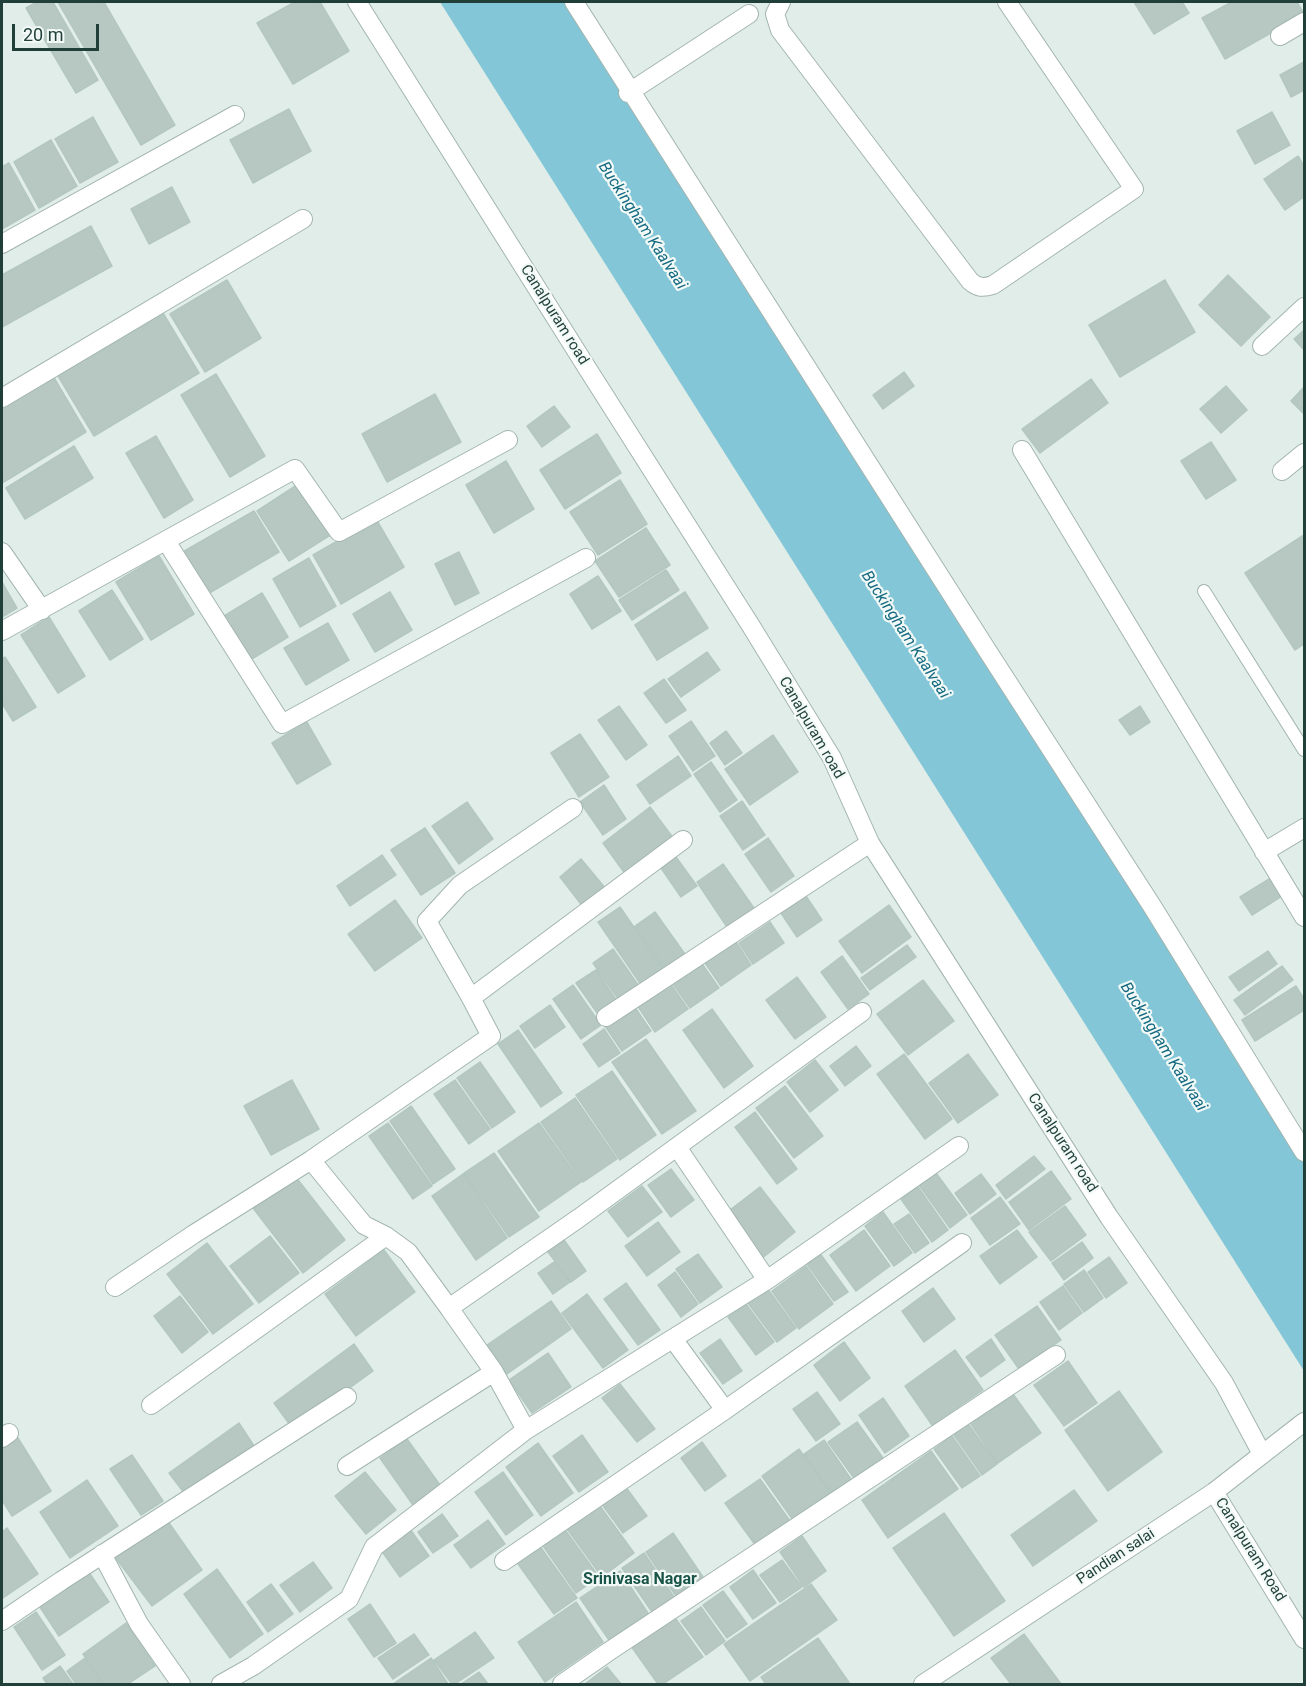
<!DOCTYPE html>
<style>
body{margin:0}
#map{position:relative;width:1306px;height:1686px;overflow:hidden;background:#e1ede8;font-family:Roboto,sans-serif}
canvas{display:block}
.frame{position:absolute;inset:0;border:3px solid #1f3f38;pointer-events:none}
.scale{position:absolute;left:12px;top:24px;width:87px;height:27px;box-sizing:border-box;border:3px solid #1f3f38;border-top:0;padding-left:8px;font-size:18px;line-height:21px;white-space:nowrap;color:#1f3f38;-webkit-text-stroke:4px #f2f9f6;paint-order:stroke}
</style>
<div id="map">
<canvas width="1306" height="1686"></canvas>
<div class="frame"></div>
<div class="scale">20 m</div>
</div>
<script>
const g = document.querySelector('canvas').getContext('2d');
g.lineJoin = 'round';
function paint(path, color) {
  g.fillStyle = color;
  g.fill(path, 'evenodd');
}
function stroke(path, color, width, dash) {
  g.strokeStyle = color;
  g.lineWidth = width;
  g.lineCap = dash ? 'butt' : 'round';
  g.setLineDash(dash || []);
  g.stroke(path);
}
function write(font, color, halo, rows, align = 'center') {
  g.font = font + ' Roboto,sans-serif';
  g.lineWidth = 4.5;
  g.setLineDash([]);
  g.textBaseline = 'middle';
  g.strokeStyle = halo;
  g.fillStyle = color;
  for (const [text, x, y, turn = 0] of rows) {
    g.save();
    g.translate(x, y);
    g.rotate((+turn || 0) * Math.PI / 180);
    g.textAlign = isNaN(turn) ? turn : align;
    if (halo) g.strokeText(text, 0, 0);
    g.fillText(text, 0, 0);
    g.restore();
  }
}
paint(new Path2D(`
 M440 2H571L1304 1152V1371Z`), '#83c6d8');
const building = new Path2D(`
 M37 2H53L98 80 76 93 26 8Z
 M58 2H104L175 125 141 145Z
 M295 2H320L349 51 293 84 257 23Z
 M1134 2H1182L1189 13 1154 34Z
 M1232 2H1297L1304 14 1225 59 1202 18Z
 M1304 62V90L1291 97 1280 75Z
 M289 109 311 151 253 183 230 140Z
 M1272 112 1290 145 1255 164 1237 131Z
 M93 117 118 162 80 183 55 139Z
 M51 140 77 186 39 208 14 162Z
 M1298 156 1304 166V197L1285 210 1264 179Z
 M9 163 35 210 2 229V167Z
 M172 187 190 222 149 244 131 209Z
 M91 226 112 266 2 327V275Z
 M1228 275 1270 317 1241 346 1199 305Z
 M227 280 261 338 205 372 170 314Z
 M1165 280 1195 332 1120 377 1089 325Z
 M163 313 199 373 94 436 58 376Z
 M1304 330V350L1294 339Z
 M904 372 914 386 883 409 873 395Z
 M216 374 265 456 230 477 181 395Z
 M53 376 86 432 2 483V407Z
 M1091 379 1108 403 1040 453 1022 429Z
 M1226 386 1247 410 1221 433 1200 409Z
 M1304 387V414L1291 401Z
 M435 394 461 442 387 482 362 434Z
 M554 406 570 427 542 447 527 426Z
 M597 434 621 473 565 509 540 470Z
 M156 436 193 500 164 518 126 453Z
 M1211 442 1236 480 1206 499 1181 461Z
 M74 446 93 478 25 519 6 488Z
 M506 461 534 509 494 533 466 485Z
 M620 480 647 524 598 555 570 512Z
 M300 483 332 534 289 561 257 511Z
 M254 511 279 552 206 595 181 553Z
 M376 519 404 567 341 604 313 555Z
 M646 528 670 565 619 597 595 561Z
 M1304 535V644L1295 650 1245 573Z
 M459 552 479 593 455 605 435 564Z
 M159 556 194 614 151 640 116 582Z
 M309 558 336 606 300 627 273 579Z
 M666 570 679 590 632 620 619 600Z
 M598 576 621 611 592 629 570 594Z
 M2 582 17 608 2 617Z
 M112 590 143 639 110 660 79 611Z
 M390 592 412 630 375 652 353 614Z
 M685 592 708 628 657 660 635 625Z
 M262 593 288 637 250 660 224 616Z
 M49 617 85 676 58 693 21 635Z
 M328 623 349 660 306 685 284 648Z
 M707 652 720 670 681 697 668 679Z
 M5 657 36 707 13 721 2 703V659Z
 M664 679 686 710 666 723 644 693Z
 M619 706 647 745 626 760 598 720Z
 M1140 706 1150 722 1130 735 1119 720Z
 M691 721 715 756 693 771 669 736Z
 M307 722 331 764 297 784 272 743Z
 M726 731 742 753 725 765 710 743Z
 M580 734 609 777 579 797 551 753Z
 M773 735 798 772 750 805 725 769Z
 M678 756 691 776 650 804 637 785Z
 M711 762 737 800 720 812 694 774Z
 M604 785 626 819 603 835 580 802Z
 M742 801 765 835 743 850 720 816Z
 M467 802 493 839 459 864 432 826Z
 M650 807 674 839 626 875 603 843Z
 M425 828 455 873 421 895 391 850Z
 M768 838 794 876 771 892 745 854Z
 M382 855 396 875 350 906 337 886Z
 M676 857 697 886 681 897 661 868Z
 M581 859 606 889 584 908 560 877Z
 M723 864 756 911 729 930 697 882Z
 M1274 876 1285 894 1252 915 1240 897Z
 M806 896 822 920 797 937 781 913Z
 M395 900 422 938 375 971 348 934Z
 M889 905 911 937 862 973 839 941Z
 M620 907 664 971 642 986 598 922Z
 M655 912 687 957 666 971 635 926Z
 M770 922 784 943 753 964 739 943Z
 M734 939 751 965 721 986 703 960Z
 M907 945 916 957 870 990 861 978Z
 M613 949 641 989 621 1003 593 963Z
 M1268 951 1277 964 1239 991 1229 977Z
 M842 956 869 994 848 1009 821 972Z
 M700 961 719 988 690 1008 671 981Z
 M1282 966 1293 980 1245 1015 1234 1000Z
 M596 970 619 1004 600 1017 576 983Z
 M797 977 826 1017 795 1039 766 1000Z
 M923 980 954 1021 908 1055 877 1014Z
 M670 983 688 1009 655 1032 637 1005Z
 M573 985 601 1025 581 1039 553 999Z
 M1296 986 1304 999V1010L1255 1041 1242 1020Z
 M550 1005 565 1027 535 1048 520 1026Z
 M634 1006 651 1031 622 1051 605 1026Z
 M712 1009 753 1066 724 1088 683 1030Z
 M604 1029 620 1053 599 1067 583 1044Z
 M518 1030 562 1093 541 1107 498 1044Z
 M646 1039 696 1111 662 1134 612 1062Z
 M856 1046 871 1066 845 1086 830 1066Z
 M904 1054 952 1119 925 1139 877 1074Z
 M968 1054 998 1095 958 1123 929 1083Z
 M815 1060 838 1090 810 1112 787 1082Z
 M480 1062 515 1112 492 1128 457 1078Z
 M612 1071 656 1135 620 1160 576 1095Z
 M292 1080 319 1129 271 1155 244 1106Z
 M455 1080 490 1129 469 1144 434 1094Z
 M785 1086 823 1136 794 1158 756 1108Z
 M575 1098 617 1159 583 1182 541 1122Z
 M411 1106 455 1169 433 1184 390 1121Z
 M755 1112 797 1169 777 1184 735 1127Z
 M388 1123 432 1186 413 1199 369 1136Z
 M539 1123 581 1182 539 1211 498 1151Z
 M494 1153 539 1217 509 1237 464 1173Z
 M1034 1156 1045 1169 1006 1199 996 1185Z
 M671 1169 694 1200 671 1217 648 1185Z
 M1051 1171 1071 1199 1029 1230 1009 1202Z
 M936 1173 967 1215 950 1228 919 1185Z
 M463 1174 507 1238 476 1260 432 1196Z
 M981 1174 996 1194 970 1214 955 1193Z
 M295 1176 345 1240 303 1273 253 1208Z
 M642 1186 662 1212 628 1237 608 1211Z
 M760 1187 795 1232 761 1259 726 1213Z
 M918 1187 948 1230 932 1242 901 1199Z
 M1000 1197 1020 1224 990 1245 971 1218Z
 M1065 1206 1086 1235 1051 1261 1029 1232Z
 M883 1212 912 1253 894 1266 865 1226Z
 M909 1214 929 1243 915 1253 894 1224Z
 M658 1222 680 1252 647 1276 625 1246Z
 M864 1230 890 1266 856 1291 830 1255Z
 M1017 1230 1037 1257 1000 1284 980 1256Z
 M270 1236 299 1273 259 1303 230 1266Z
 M564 1240 586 1271 571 1282 548 1252Z
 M1082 1242 1093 1258 1064 1280 1052 1263Z
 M207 1243 253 1304 213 1334 167 1274Z
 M384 1250 415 1292 356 1336 325 1294Z
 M698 1254 722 1287 700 1303 676 1269Z
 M821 1255 848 1292 834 1301 807 1264Z
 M1109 1257 1127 1283 1106 1298 1088 1272Z
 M554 1262 570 1282 553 1294 538 1273Z
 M806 1266 833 1304 799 1329 772 1291Z
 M1084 1270 1103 1298 1084 1312 1064 1284Z
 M675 1272 698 1304 681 1317 658 1285Z
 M626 1283 660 1330 638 1345 604 1299Z
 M1063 1286 1082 1313 1059 1330 1040 1302Z
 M767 1288 796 1328 777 1342 748 1303Z
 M933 1288 955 1319 924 1342 902 1311Z
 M587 1294 628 1350 603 1368 562 1313Z
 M180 1296 208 1332 182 1353 154 1316Z
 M551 1301 571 1329 507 1374 487 1345Z
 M746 1304 774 1342 756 1355 728 1317Z
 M1037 1306 1061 1340 1019 1369 995 1335Z
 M720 1339 742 1371 723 1384 700 1353Z
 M991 1339 1005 1360 981 1377 966 1357Z
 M844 1342 870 1378 840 1401 814 1365Z
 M354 1344 373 1371 293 1429 274 1403Z
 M955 1350 983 1390 932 1425 905 1386Z
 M548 1353 571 1387 532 1413 509 1380Z
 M1068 1361 1097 1403 1064 1426 1034 1385Z
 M620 1384 655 1429 637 1442 602 1398Z
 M1119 1391 1162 1452 1108 1491 1065 1430Z
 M817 1392 840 1424 816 1441 793 1409Z
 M1013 1394 1041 1433 998 1463 971 1424Z
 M883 1398 909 1436 885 1453 859 1415Z
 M857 1422 883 1458 854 1478 828 1442Z
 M239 1423 254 1446 185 1494 169 1473Z
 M969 1425 997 1464 982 1475 954 1435Z
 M16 1435 51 1491 12 1516 2 1500V1444Z
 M582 1435 608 1472 579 1492 553 1456Z
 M952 1436 980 1476 962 1488 934 1449Z
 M407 1439 440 1485 413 1505 380 1458Z
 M824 1440 851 1479 832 1493 804 1454Z
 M702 1442 726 1476 705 1491 681 1458Z
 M538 1443 573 1493 541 1516 506 1467Z
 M799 1449 830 1493 793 1520 762 1476Z
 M931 1451 958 1489 888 1538 862 1500Z
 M132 1455 163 1501 141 1515 110 1469Z
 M365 1472 396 1510 366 1534 335 1496Z
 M503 1472 533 1515 506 1535 475 1492Z
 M760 1479 790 1521 756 1546 725 1503Z
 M87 1480 118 1526 70 1558 40 1512Z
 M625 1486 647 1516 623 1533 601 1503Z
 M1074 1490 1097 1521 1033 1566 1011 1535Z
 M597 1502 634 1553 602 1577 565 1526Z
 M944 1513 1005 1601 954 1636 893 1548Z
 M442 1514 458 1536 433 1553 418 1532Z
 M167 1520 202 1570 152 1606 115 1557Z
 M488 1520 505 1544 471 1568 454 1545Z
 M563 1527 599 1577 576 1593 541 1543Z
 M7 1528 38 1574 3 1598 2 1596V1532Z
 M410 1529 429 1556 400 1577 381 1550Z
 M673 1533 703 1577 676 1596 646 1552Z
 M802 1536 826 1571 804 1587 780 1552Z
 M539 1545 577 1598 554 1614 516 1561Z
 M644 1553 674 1597 652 1612 622 1568Z
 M782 1560 802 1587 780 1602 760 1575Z
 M313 1562 332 1588 300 1612 280 1585Z
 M217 1569 263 1634 230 1658 184 1594Z
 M753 1570 776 1603 753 1619 730 1587Z
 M88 1571 109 1602 59 1636 38 1604Z
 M620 1571 648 1613 609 1640 580 1598Z
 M271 1584 293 1614 268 1632 247 1602Z
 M811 1584 837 1620 750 1681 724 1644Z
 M723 1591 747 1624 727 1638 703 1605Z
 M576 1602 603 1642 545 1682 518 1642Z
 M370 1604 396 1643 374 1657 348 1619Z
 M701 1607 725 1641 706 1655 681 1621Z
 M36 1612 65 1655 42 1670 14 1627Z
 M673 1615 703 1657 663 1684H658L631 1646Z
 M126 1623 155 1666 128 1684H104L83 1654Z
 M475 1632 494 1658 455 1684H452L434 1660Z
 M414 1634 429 1655 393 1679 378 1658Z
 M1024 1634 1061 1684H1011L991 1658Z
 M818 1638 850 1684H766L761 1677Z
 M85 1658 103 1684H76L67 1671Z
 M431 1658 448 1684H393Z
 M60 1666 73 1684H47L43 1678Z
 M607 1667 621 1684H585Z
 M479 1672 488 1684H461Z`);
paint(building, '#b6c8c1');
stroke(building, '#b3c7c0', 1.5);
const service = new Path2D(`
 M1204 591 1304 750`);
const minor = new Path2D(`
 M357 2 589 371 751 626 832 758 870 843 1109 1217 1224 1383 1262 1454
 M574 2 987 650 1152 906 1304 1152
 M781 2 775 14 780 30 970 281C978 288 983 288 993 285L1134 189 1007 2
 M1280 36 1304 22
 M628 93 749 14
 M2 244 235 115
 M1262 346 1304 307
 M2 398 303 219
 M1022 450 1304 917
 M1282 471 1304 453
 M166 541 282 724 586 558
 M2 552 42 610
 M2 631 295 469 339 532 508 440
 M1264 852 1304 828
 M471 998 683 840
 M606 1017 870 843
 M677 1147 767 1280
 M311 1160 364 1225 386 1236 408 1252 449 1308
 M115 1287 194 1234 311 1160 491 1036 471 998 427 921 460 885 573 808
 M673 1339 725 1410
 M151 1405 386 1236
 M526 1430 494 1372 449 1308 579 1218 862 1012
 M2 1438 9 1433
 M347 1466 494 1372
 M102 1554 139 1624 181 1684
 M504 1561 725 1410 962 1243
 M2 1621 61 1581 347 1397
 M221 1684 253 1666 349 1599 374 1547 526 1430 767 1280 959 1146
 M562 1684 608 1652 1056 1355`);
const tertiary = new Path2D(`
 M1214 1492 1304 1639
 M923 1684 1214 1492 1304 1422`);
stroke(service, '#a3b5b0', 14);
stroke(minor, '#a3b5b0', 20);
stroke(tertiary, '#a3b5b0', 20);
stroke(service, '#fff', 12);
stroke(minor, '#fff', 18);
stroke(tertiary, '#fff', 18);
write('15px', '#1f3f38', '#f2f9f6', [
 ["Canalpuram road",554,315,58],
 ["Canalpuram road",811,728,60],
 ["Canalpuram road",1062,1143,57],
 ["Canalpuram Road",1250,1550,58],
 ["Pandian salai",1116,1557,-33]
]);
write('italic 16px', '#136981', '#f2f9f6', [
 ["Buckingham Kaalvaai",642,226,57],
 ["Buckingham Kaalvaai",905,635,57],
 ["Buckingham Kaalvaai",1163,1047,58]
]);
write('bold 16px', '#195448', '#f2f9f6', [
 ["Srinivasa Nagar",640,1580]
]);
</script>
